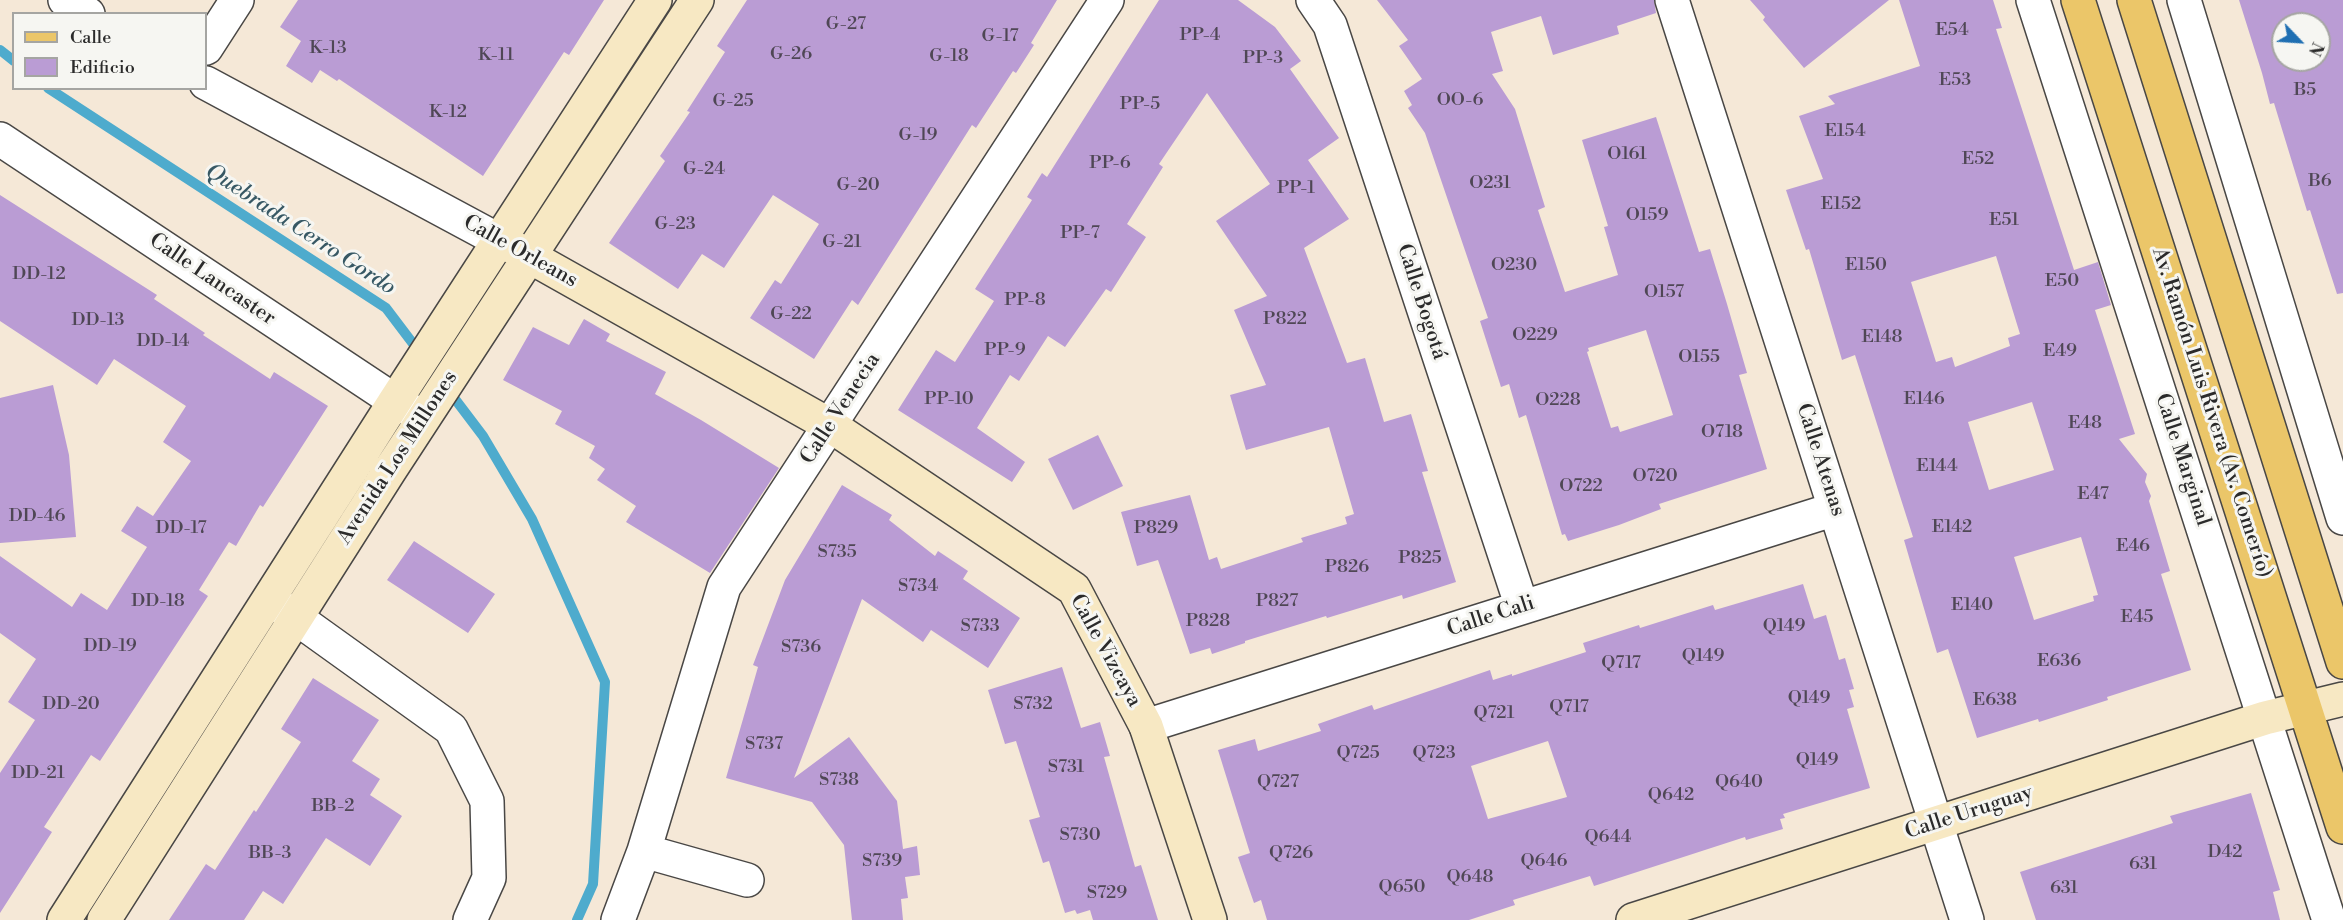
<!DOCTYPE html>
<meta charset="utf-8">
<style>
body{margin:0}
#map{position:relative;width:2343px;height:920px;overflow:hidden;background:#f5e8d7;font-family:"Libre Bodoni",serif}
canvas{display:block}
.legend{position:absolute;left:12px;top:12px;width:195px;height:78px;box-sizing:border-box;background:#f6f6f2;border:2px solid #a5a5a2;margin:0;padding:8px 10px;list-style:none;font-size:18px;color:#2b2b2b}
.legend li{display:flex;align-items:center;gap:12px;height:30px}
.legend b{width:30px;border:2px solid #a5a5a2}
.north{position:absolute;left:2271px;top:12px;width:60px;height:60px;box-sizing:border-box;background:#f6f6f2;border:2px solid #a5a5a2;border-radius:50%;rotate:115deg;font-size:16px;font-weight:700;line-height:24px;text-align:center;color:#2b2b2b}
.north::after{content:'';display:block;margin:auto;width:21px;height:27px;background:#1f6fb2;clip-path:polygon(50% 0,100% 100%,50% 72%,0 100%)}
</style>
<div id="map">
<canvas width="2343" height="920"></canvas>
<ul class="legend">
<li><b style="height:8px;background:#ebc669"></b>Calle</li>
<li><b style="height:16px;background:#ba9cd4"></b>Edificio</li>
</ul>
<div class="north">N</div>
</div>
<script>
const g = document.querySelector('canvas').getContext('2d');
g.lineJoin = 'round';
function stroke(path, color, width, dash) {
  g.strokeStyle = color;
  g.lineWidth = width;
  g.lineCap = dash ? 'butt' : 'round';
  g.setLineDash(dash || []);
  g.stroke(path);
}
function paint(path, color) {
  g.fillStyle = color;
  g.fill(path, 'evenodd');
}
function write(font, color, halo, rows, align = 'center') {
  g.font = font + ' "Libre Bodoni",serif';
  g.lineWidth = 6;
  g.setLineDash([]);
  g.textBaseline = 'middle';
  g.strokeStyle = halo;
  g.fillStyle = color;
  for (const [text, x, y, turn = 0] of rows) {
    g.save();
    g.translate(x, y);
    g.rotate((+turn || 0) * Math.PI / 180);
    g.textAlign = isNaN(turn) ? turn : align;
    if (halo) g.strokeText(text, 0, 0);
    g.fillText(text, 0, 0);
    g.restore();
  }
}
stroke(new Path2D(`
 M0 50 14 61
 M48 88 386 308 483 436 532 519 605 682 593 884 577 920`), '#4eabcd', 10);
paint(new Path2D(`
 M298 0H604L569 55 564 52 483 176 339 79 337 81 320 70 312 83 286 66 301 41 280 27Z
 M747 0H1057L1031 43 1034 45 1016 73 1013 71 976 128 972 125 858 305 852 300 814 359 750 318 775 280 781 284 819 224 773 195 724 268 702 254 678 289 609 243 665 161 660 156 690 112 687 111 725 52 717 46Z
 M1159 0H1238L1275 27 1301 61 1290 69 1339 138 1308 160 1349 219 1304 248 1347 363 1365 358 1384 422 1411 414 1428 471 1422 472 1456 582 1403 599 1402 595 1327 618 1326 616 1245 641V643L1212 654 1210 648 1190 654 1158 560 1137 566 1121 512 1190 495 1209 560 1217 557 1221 569 1303 542 1301 538 1347 524 1345 517 1354 514 1329 427 1246 450 1230 395 1266 385 1234 310 1267 296 1216 221 1270 184 1207 93 1159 164 1163 167 1127 224 1146 237 1111 292 1106 289 1065 347 1048 336 1019 381 1010 375 977 428 1025 462 1012 482 898 410 936 350 955 362 994 301 975 289 1032 200 1027 197 1042 173 1047 177Z
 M1377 0H1654L1656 13 1617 26 1619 34 1553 55 1541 16 1491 32 1503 71 1492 74 1515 109 1545 207 1538 210 1565 292 1618 275 1604 227 1608 226 1582 140 1656 117 1699 252 1710 249 1727 304 1747 373 1739 375 1767 469 1659 504 1661 509 1619 525 1568 541 1565 534 1562 535 1526 415 1519 418 1509 384 1501 387 1480 321 1488 318 1425 133 1408 108 1412 105 1404 91 1422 79 1399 46 1408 40ZM1646 330 1673 415 1620 432 1618 426 1611 428 1587 352 1589 351 1588 348Z
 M1750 0H1889L1804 68 1763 20 1765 17Z
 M1899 0H1993L2002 28 1996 29 2074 270 2098 262 2111 305 2095 310 2135 434 2119 439 2147 474 2145 482 2151 496 2149 501 2170 571 2161 574 2191 670 2107 697 2108 700 2039 722 2038 719 1977 738 1948 649 1937 653 1904 540 1913 537 1855 355 1842 360 1809 249 1806 250 1786 190 1823 179 1799 116 1835 104 1828 96 1920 66ZM1996 256 2020 334 2008 338 2010 346 1955 367 1952 357 1936 362 1911 282ZM2032 402 2054 470 1989 490 1968 422ZM2081 537 2098 595 2093 596 2094 601 2034 620 2014 557Z
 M2239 0H2343V293L2337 294 2310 210 2307 211 2274 103 2270 104 2262 73ZM2283 24H2319V60H2283Z
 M0 195 157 295 154 299 205 333 203 335 270 379 274 372 328 406 263 507 260 505 236 546 229 542 199 590 208 596 100 761 91 755 44 827 52 832 0 913V773L35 720 8 702 36 659 0 633V556L72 607 81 593 107 610 147 547 121 531 137 506 153 516 191 461 163 442 186 406 114 359 97 385 0 321Z
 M584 319 610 334 606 341 666 372 655 394 701 420 779 468 710 573 626 522 636 506 597 480 605 469 589 458 595 446 555 424 562 411 503 380 533 327 569 345Z
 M53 385 69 455 76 537 0 543V398Z
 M1098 435 1123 486 1073 510 1048 459Z
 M842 485 892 515 889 520 935 556 938 551 968 571 963 579 1020 618 988 668 931 630 923 642 862 599 794 778 849 737 897 801 903 849 917 846 920 875 905 877 908 898 901 899 903 920H852L844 845 812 802 726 778 758 667 753 665 785 580Z
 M414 541 495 594 468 633 387 580Z
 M1803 584 1814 619 1826 615 1839 660 1845 658 1854 689 1849 690 1854 707 1847 709 1870 788 1783 814 1785 818 1780 819 1783 829 1746 840 1745 837 1594 886 1590 876 1513 900 1515 905 1469 920H1267L1261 900 1254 903 1238 857 1250 853 1218 750 1255 739 1258 751 1321 731 1318 724 1372 705 1374 710 1490 670 1493 680 1512 674V676L1586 652 1583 643 1639 625 1640 628 1713 605 1715 610ZM1548 741 1567 797 1488 819 1471 766Z
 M1062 667 1081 728 1100 722 1110 756 1104 757 1135 867 1141 865 1158 920H1093L1090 910 1077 914 1075 910 1065 913 1049 861 1043 863 1029 820 1040 817 1016 741 1005 744 988 690Z
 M313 678 379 720 352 761 380 779 370 795 402 816 370 866 326 838 283 904 263 891 244 920H169L206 864 215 870 254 810 256 812 301 742 281 729Z
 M2251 793 2280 890 2273 892 2280 920H2036L2020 872 2173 823 2170 816Z`), '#ba9cd4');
const street = new Path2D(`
 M65 0 88 14
 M1313 0 1330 25 1522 607
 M1672 0 1967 920
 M2033 0 2329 920
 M2184 0 2343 518
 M206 48 237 0
 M206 83 500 241
 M0 139 395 401 419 415
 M274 602 451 729 487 801 489 878 470 920
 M1146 726 1835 509
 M644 851 747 880
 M618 920 644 851 724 587 1107 0`);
const secondary = new Path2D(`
 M511 246 831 426 1074 589 1146 726 1210 920
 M64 920 395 401 655 0
 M104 920 390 470 697 0
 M1633 920 2265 718 2343 699`);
const primary = new Path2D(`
 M2078 0 2343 827
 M2134 0 2343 662`);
stroke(street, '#494745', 36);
stroke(secondary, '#494745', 36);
stroke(primary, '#494745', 36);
stroke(street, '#fff', 33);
stroke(secondary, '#f7e8c3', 33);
stroke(primary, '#ebc669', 33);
write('18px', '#4f4755', null, [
 ["G-27",846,25],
 ["E54",1952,31],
 ["PP-4",1200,36],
 ["G-17",1000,37],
 ["K-13",328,49],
 ["G-26",791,55],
 ["K-11",496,56],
 ["G-18",949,57],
 ["PP-3",1263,59],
 ["E53",1955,81],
 ["B5",2305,91],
 ["OO-6",1460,101],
 ["G-25",733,102],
 ["PP-5",1140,105],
 ["K-12",448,113],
 ["E154",1845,132],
 ["G-19",918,136],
 ["O161",1627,155],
 ["E52",1978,160],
 ["PP-6",1110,164],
 ["G-24",704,170],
 ["B6",2320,182],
 ["O231",1490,184],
 ["G-20",858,186],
 ["PP-1",1296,189],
 ["E152",1841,205],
 ["O159",1647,216],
 ["E51",2004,221],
 ["G-23",675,225],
 ["PP-7",1080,234],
 ["G-21",842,243],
 ["O230",1514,266],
 ["E150",1866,266],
 ["DD-12",39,275],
 ["E50",2062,282],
 ["O157",1664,293],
 ["PP-8",1025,301],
 ["G-22",791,315],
 ["P822",1285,320],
 ["DD-13",98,321],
 ["O229",1535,336],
 ["E148",1882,338],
 ["DD-14",163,342],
 ["PP-9",1005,351],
 ["E49",2060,352],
 ["O155",1699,358],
 ["PP-10",949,400],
 ["E146",1924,400],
 ["O228",1558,401],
 ["E48",2085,424],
 ["O718",1722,433],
 ["E144",1937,467],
 ["O720",1655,477],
 ["O722",1581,487],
 ["E47",2093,495],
 ["DD-46",37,517],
 ["E142",1952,528],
 ["DD-17",181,529],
 ["P829",1156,529],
 ["E46",2133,547],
 ["S735",837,553],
 ["P825",1420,559],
 ["P826",1347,568],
 ["S734",918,587],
 ["DD-18",158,602],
 ["P827",1277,602],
 ["E140",1972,606],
 ["E45",2137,618],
 ["P828",1208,622],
 ["S733",980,627],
 ["Q149",1784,627],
 ["DD-19",110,647],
 ["S736",801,648],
 ["Q149",1703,657],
 ["E636",2059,662],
 ["Q717",1621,664],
 ["Q149",1809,699],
 ["E638",1995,701],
 ["DD-20",71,705],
 ["S732",1033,705],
 ["Q717",1569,708],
 ["Q721",1494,714],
 ["S737",764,745],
 ["Q725",1358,754],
 ["Q723",1434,754],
 ["Q149",1817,761],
 ["S731",1066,768],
 ["DD-21",38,774],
 ["S738",839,781],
 ["Q727",1278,783],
 ["Q640",1739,783],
 ["Q642",1671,796],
 ["BB-2",333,807],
 ["S730",1080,836],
 ["Q644",1608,838],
 ["D42",2225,853],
 ["BB-3",270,854],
 ["Q726",1291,854],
 ["S739",882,862],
 ["Q646",1544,862],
 ["631",2143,865],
 ["Q648",1470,878],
 ["Q650",1402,888],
 ["631",2064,889],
 ["S729",1107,894]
]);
write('21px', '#2b2b2b', '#f6f6f2', [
 ["Calle Orleans",520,252,29],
 ["Calle Lancaster",212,280,34],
 ["Calle Bogotá",1421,302,72],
 ["Calle Venecia",841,409,-57],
 ["Av. Ramón Luis Rivera (Av. Comerío)",2211,413,72],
 ["Avenida Los Millones",398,458,-57],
 ["Calle Atenas",1820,460,72],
 ["Calle Marginal",2182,460,72],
 ["Calle Cali",1491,617,-18],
 ["Calle Vizcaya",1105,651,61],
 ["Calle Uruguay",1969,813,-18]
]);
write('italic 22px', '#375864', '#f6f6f2', [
 ["Quebrada Cerro Gordo",300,230,33]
]);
</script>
